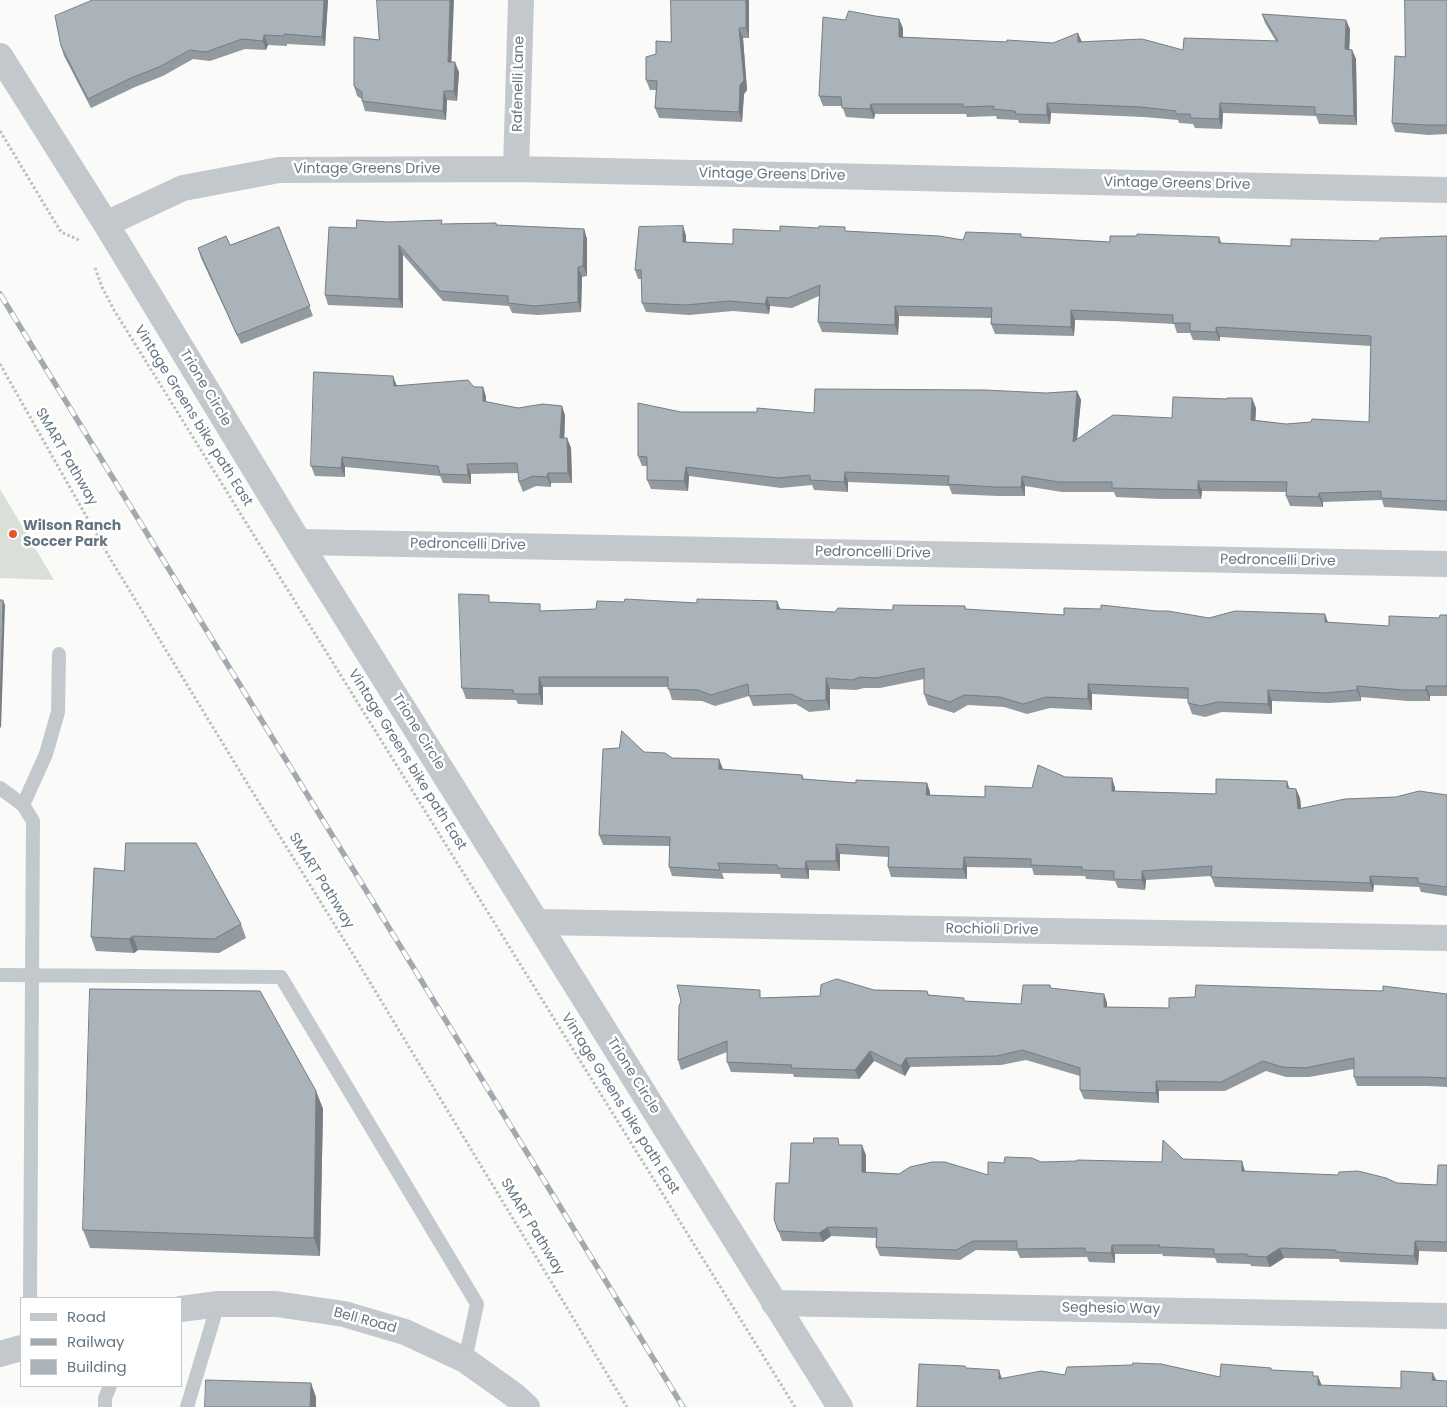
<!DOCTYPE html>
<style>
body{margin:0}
#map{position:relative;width:1447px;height:1407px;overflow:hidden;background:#fafaf8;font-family:Poppins,sans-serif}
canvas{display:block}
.legend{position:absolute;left:20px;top:1297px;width:162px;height:90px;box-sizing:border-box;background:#fff;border:1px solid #c1c8cd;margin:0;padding:6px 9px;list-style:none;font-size:15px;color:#657683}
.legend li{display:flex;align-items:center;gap:10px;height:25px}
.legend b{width:25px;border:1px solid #c1c8cd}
</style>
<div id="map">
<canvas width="1447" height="1407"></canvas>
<ul class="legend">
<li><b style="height:6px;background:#c3c8cc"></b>Road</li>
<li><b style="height:6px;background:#a2aab0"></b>Railway</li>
<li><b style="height:14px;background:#aab3b9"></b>Building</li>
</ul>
</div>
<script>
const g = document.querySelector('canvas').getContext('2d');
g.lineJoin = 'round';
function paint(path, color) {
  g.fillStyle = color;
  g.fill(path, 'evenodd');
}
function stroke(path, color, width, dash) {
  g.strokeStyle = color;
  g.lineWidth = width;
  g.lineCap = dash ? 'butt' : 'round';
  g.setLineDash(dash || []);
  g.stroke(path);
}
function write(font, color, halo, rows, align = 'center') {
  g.font = font + ' Poppins,sans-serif';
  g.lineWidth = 5;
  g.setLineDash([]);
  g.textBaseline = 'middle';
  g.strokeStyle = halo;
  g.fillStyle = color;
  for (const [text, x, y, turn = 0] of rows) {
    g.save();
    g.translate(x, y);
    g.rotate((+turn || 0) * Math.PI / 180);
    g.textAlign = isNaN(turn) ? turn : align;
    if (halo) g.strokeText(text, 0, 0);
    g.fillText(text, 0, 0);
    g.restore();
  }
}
paint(new Path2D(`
 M0 489 54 580 0 578Z`), '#dadfd7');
stroke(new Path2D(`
 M0 131 61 232 81 241
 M95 268 102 287 114 310 795 1407
 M0 364 111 560 250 788 354 956 627 1407`), '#bbbfc2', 3, [2.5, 2.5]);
stroke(new Path2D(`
 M0 788 23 805 33 821 30 1298
 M23 805 46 754 58 712 59 654
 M0 975 281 977 477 1304 465 1360
 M105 1407V1398L110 1386
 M187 1407 218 1304`), '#c3c8cc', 14);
stroke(new Path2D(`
 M0 56 106 224 299 542 840 1407
 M516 169 521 0
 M106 224 183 188 279 170 516 169 1447 190
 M299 542 1447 564
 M538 922 1447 938
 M774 1303 1447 1316
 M181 1309 218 1304H276L344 1314 405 1332 465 1360 514 1395 527 1407
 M0 1354 21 1348`), '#c3c8cc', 26);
const rail = new Path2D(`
 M0 294 683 1407`);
stroke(rail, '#a2aab0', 5.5);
stroke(rail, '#fff', 4, [11]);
paint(new Path2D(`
 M328 0 325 46 287 44V46L268 45 266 50 245 49 210 61 193 59 163 76 135 87 91 108 64 56 61 46Z
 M671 0H749V38H743L747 90 744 94 742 122 659 118 655 108 656 90H650L646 80 656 54 671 42Z
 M1447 0V134L1429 135 1395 132 1392 123 1405 57Z
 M1262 14 1350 29 1349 49 1352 50 1356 59 1357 125 1319 124 1316 116 1223 113 1222 129 1195 128 1193 124 1179 123 1178 120 1144 117 1051 113 1050 124 1019 123 1018 120 997 119 996 116 967 117 966 114H875L874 119 846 117 842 106H823L819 96 845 20 903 28V37L1007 42 1053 43 1081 42 1183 50 1276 41 1265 23Z
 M379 40 452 62 459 72 457 101 447 100 446 120 365 111 362 101V99L357 96 354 86Z
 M496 223 497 225 584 229 587 239V276L582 277 581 312 538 315 512 313 509 306 443 301 403 255V308L328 305 325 295 356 228 443 224Z
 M683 226 686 236V242L733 244 780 231H846L963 240 1023 237 1110 242 1137 236 1219 237 1222 244 1291 246 1379 241 1447 236V511L1384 507 1382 500 1323 502V507L1290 506 1286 496V492L1202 491 1201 499H1161L1116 497 1114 492H1062L1025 486V496H998L952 494 949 486 848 482V492L814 490 812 485 781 488 689 476 688 491 651 489 647 480V466H642L638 456 681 412 814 413 1077 391 1081 400 1077 439 1172 418 1256 408 1255 420 1286 424 1369 422 1371 346 1220 337V341L1193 340 1190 333H1177L1174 324 1114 321 1075 320 1074 336 995 334 991 324 992 318 899 316 898 335 822 332 818 322 819 296 792 308 770 306 769 314 733 311 689 315 646 312 642 303V279H638L635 270Z
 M279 227 313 316 241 344 201 258 198 248 230 245Z
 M397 385 483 387 486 397V402L518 408 565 415 564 438H567L571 448 572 483H551V487L536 486 523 492 519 482 518 473 471 474V484L443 483 440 476 345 467V477L315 476 311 466Z
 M777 601 780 609 835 612 893 610 965 606 966 610 1064 615 1209 618 1389 626 1439 618 1447 615V696H1430V701H1408L1361 697V701L1329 703 1272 701V714L1222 712 1205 717 1192 714 1188 703V699L1092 694V710L1050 708 1027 714 1004 707 968 705 954 713 928 705 924 694V679L880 688H864L856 690 830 689V710L809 712 796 704 753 706 749 696 715 706 702 701 672 700 668 687H543V705L518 704 516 700 466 699 462 688 492 602 542 611 596 609 624 602 697 603Z
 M644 752 723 769 802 775 804 779 856 783H927L930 792V795L985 797 1032 788 1065 777 1112 778 1115 788V791L1216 794 1290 788 1296 789 1300 798 1301 808 1396 797 1447 795V896L1421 892 1419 887 1374 885 1373 892 1215 887 1211 876 1146 880 1145 890 1118 888 1115 881 1086 879 1085 876 1034 875 1032 868 967 867V879L891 877 888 867V857L840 854V871L809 870V879L781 878 780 874 722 873 724 879 672 876 669 867 670 846 603 845 599 835Z
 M241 924 246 938 219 953 138 950 134 953 96 951 91 937Z
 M1050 985 1051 989 1104 994 1107 1003V1007L1169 1008 1447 994V1087L1428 1086H1357L1354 1077V1069L1309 1077H1286L1266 1071 1225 1091H1159V1103L1084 1099 1080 1090V1076L1026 1060 1001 1065 910 1067 905 1076 874 1061 859 1079 794 1077 793 1074 731 1072 727 1062V1052L681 1070 678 1060 763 998 820 996 874 990 927 991 929 995 966 1001 1021 1004Z
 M316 1091 323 1109 320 1256 90 1248 83 1230Z
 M813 1143 841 1145 866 1155V1172L899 1174 988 1175 1004 1163 1162 1162 1183 1159 1245 1171 1397 1183 1437 1185 1447 1165V1252L1419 1251 1418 1265 1340 1262 1339 1259 1284 1258 1270 1267 1251 1266 1250 1264 1217 1263 1215 1258 1163 1256 1162 1254H1115V1263L1089 1262 1087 1257 1020 1258 1017 1251 976 1250 960 1260 880 1256 876 1247V1238L831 1236 823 1242 782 1241 774 1219 789 1183Z`), '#929a9f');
paint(new Path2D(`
 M324 0H328L325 46 322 37Z
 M450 0H454L451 72 448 62Z
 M746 0H749V38L746 28Z
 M899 19 903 28V47L899 37Z
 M1346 20 1350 29 1349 58 1345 49Z
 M739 28 743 38 747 90 744 94 742 122 739 112Z
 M1078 33 1082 42H1078Z
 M264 35 268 45 266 50 263 41Z
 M1352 50 1356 59 1357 125 1354 116Z
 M455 62 459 72 457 101 454 91Z
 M444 91 447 100 446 120 443 111Z
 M1047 103 1051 113 1050 124 1047 115Z
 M1220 103 1223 113 1222 129 1219 119Z
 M871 104 875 114 874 119 870 109Z
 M683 226 686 236V251L683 242Z
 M584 229 587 239V276L583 266Z
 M399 245 403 255V308L399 299Z
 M578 267 582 277 581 312 578 302Z
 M767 297 770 306 769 314 765 304Z
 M895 306 899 316 898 335 895 325Z
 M1071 310 1075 320 1074 336 1071 327Z
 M1216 327 1220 337V341L1216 332Z
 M393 376 397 386H394Z
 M483 387 486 397V411L483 401Z
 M1077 391 1081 400 1076 451 1073 442Z
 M1252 398 1256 408 1255 429 1251 420Z
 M562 406 565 415 564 447 560 438Z
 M567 438 571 448 572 483 568 473Z
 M342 457 345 467V477L341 468Z
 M467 464 471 474V484L468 475Z
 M686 467 689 476 688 491 684 481Z
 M845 472 848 482V492L844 482Z
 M548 473 551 483V487L547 477Z
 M1022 476 1025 486V496L1021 487Z
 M1198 481 1202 491 1201 499 1198 490Z
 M1319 493 1323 502V507L1319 497Z
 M3 600 5 605 1 729 0 726V710Z
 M777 601 781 611 777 609Z
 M1325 614 1329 625 1325 622Z
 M539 677 543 687V705L539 694Z
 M826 678 830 689V710L826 700Z
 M1088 684 1092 694V710L1088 699Z
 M1357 686 1361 697V701L1357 690Z
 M1426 686 1430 696V701L1426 690Z
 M1268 690 1272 701V714L1268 704Z
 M719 759 723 769H719Z
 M1112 778 1115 788V800L1112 791Z
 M1287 781 1290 790 1287 788Z
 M927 783 930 792V805L926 795Z
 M1296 789 1300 798 1302 818 1298 809Z
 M836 844 840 854V871L836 861Z
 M964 857 967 867V879L963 869Z
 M806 861 809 870V879L805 869Z
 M1142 871 1146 880 1145 890 1142 880Z
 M1370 876 1374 885 1373 892 1370 883Z
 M133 936 138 950 134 953 129 939Z
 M1104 994 1107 1003V1017L1104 1007Z
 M870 1051 874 1061 859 1079 855 1070Z
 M906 1058 910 1067 905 1076 901 1066Z
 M1156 1081 1159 1091V1103L1156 1093Z
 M316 1091 323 1109 320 1256 314 1238Z
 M862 1145 866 1155V1182L862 1172Z
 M1242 1161 1245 1171H1242Z
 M828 1227 831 1236 823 1242 819 1233Z
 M1415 1241 1419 1251 1418 1265 1414 1256Z
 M1112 1245 1115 1254V1263L1111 1253Z
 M1280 1248 1284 1258 1270 1267 1266 1257Z
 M999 1370 1002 1379H999Z
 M1433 1373 1437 1382 1432 1380Z
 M1318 1376 1322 1386 1318 1385Z
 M311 1383 316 1397V1407H310Z`), '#777d82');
const building = new Path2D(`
 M93 0H324L322 37 284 34V36L264 35 263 41 242 39 206 52 190 50 159 67 131 78 88 99 61 46 55 16Z
 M377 0H450L448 62H455L454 91H444L443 111 362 101V92L354 86V37L379 40Z
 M671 0H746V28H739L744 80 740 85 739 112 655 108 657 81 646 80V57L656 54V41L671 42Z
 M1405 0H1447V125H1425L1392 123 1395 56 1405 57Z
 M849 11 875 16 899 19V37L1007 42V40L1053 43 1078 33V42L1142 39 1183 50 1184 38 1278 41 1262 14 1346 20 1345 49 1352 50 1354 116 1315 114V107L1220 103 1219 119 1191 118 1190 114H1176V111L1141 107 1047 103V115L1016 114 1015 111 993 109 994 106 963 107V104H871L870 109 842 108 841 97 819 96 823 17 845 20Z
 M357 220 388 222 442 220 441 224 496 223V225L584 229 583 266 578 267V302L535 306 508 303V296L440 291 399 245V299L325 295 329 227 356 228Z
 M683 226V242L733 244V229L780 231V226L819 228V226L845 227V231L939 236 963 240 966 232 1021 234V237L1110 242V236H1137V234L1219 237V243L1291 246V239L1379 241 1380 238 1447 236V501L1381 498V491L1319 493V497L1286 496 1287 482 1198 481V490L1157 489 1112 488V482H1059L1022 476 1021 487H994L948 484 949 476 845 472 844 482 810 480V475L778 478 686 467 684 481 647 480V457L638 456V403L681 412H757V408L814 413 815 389 985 390 1046 393 1077 391 1073 442 1113 415 1172 418 1173 397 1227 399V398H1252L1251 420 1286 424 1311 422 1312 419 1369 422 1371 336 1216 327V332L1190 331V323H1173V315L1111 312 1071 310V327L991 324 992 308 895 306V325L818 322 820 285 788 298 767 297 765 304 729 301 686 305 642 303 641 270H635L639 227Z
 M279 227 310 306 237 335 198 248 226 236 230 245Z
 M314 372 393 376 394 386 468 380 474 387H483V401L518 408 543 404 562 406 560 438H567L568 473H548L547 477 533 476 519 482 517 463 467 464 468 475 440 474 438 466 342 457 341 468 311 466Z
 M459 594 489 595V602L540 604V611L596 609 597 601 624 602 625 599 697 603V599L777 601V609L835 612 838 608 893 610V605L965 606V609L1064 615V608L1101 609V605L1156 611H1168L1209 618 1235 611 1325 614V622L1389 626V616L1439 618 1440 615H1447V686H1426V690H1404L1357 686V690L1325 693 1268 690V704L1218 702 1201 706 1188 703V688L1088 684V699L1046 697 1023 704 1000 697 964 695 950 702 924 694V668L876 678 860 677 852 680 826 678V700L805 701 792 694 749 696 748 684 711 695 698 690 668 689V677H539V694H514L513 690 462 688Z
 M0 600H3L0 710Z
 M622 731 644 752 665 753 672 758 719 759V769L802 775V779L856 783V780L927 783 926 795 985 797V786L1032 788 1038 765 1065 777 1112 778V791L1216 794V779L1287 781V788L1296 789 1298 809 1345 799 1396 797 1419 791 1447 795V887L1418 883V878L1370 876V883L1211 877 1212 866 1142 871V880L1114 879V871L1082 870V867L1031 865V859L964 857 963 869 888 867 889 847 836 844V861H806L805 869 778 868 777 865 718 863 720 870 669 867 670 837 599 835 603 749 619 748Z
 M126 843H196L241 924 214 939 133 936 129 939 91 937 94 868 124 871Z
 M837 979 874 990 927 991 928 995 964 998V1001L1021 1004 1023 985H1050V988L1104 994V1007L1169 1008V998L1195 997 1196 985 1383 991V986L1447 994V1078L1424 1077H1354V1058L1305 1068 1282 1067 1263 1061 1221 1082 1156 1081V1093L1080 1090V1068L1022 1050 997 1056 906 1058 901 1066 870 1051 855 1070 791 1068 792 1065 727 1062V1041L678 1060 679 1006 681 1001 677 985 760 990V998L820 996 821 985Z
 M90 989 260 991 316 1091 314 1238 83 1230Z
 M814 1138H838L839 1145H862V1172L899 1174 910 1167 932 1162H945L988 1175V1162L1004 1163 1005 1157 1032 1158 1041 1162 1077 1161V1160L1162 1162 1163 1140 1183 1159 1242 1161V1171L1338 1175 1339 1172 1358 1171 1386 1178 1397 1183 1437 1185 1438 1165H1447V1242L1415 1241 1414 1256 1336 1252V1250L1280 1248 1266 1257 1247 1256V1254H1214V1249L1159 1247 1160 1245H1112L1111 1253 1085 1252V1248L1017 1249V1241H973L956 1250 876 1247 877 1228 828 1227 819 1233 778 1231 774 1219 776 1183H789L791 1143H813Z
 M1133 1363 1161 1364 1220 1377 1221 1364 1271 1368V1370L1313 1372V1376H1318V1385L1401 1388V1371L1433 1373 1432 1380 1447 1381V1407H917L919 1364 965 1366 966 1368 999 1370V1379L1041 1371 1065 1375 1067 1367 1132 1365Z
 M206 1380 311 1383 310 1407H205Z`);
paint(building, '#aab3b9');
stroke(building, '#777d82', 1);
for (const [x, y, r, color] of [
 [13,534,5,"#e4572e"]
]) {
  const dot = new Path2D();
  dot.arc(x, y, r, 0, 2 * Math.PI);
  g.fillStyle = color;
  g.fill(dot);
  stroke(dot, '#fff', 2);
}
write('14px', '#657683', '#fff', [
 ["Rafenelli Lane",519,84,-89],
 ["Vintage Greens Drive",367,169],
 ["Vintage Greens Drive",772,175,1],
 ["Vintage Greens Drive",1177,184,1],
 ["Trione Circle",205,388,59],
 ["Vintage Greens bike path East",193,416,58],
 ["SMART Pathway",66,457,60],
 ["Pedroncelli Drive",468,545,1],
 ["Pedroncelli Drive",873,553,1],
 ["Pedroncelli Drive",1278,561,1],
 ["Trione Circle",418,732,58],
 ["Vintage Greens bike path East",407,760,58],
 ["SMART Pathway",321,881,58],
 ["Rochioli Drive",992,930,1],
 ["Trione Circle",633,1076,58],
 ["Vintage Greens bike path East",620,1104,58],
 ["SMART Pathway",532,1227,59],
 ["Seghesio Way",1111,1309,1],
 ["Bell Road",365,1321,15]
]);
write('bold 14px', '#657683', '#fff', [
 ["Wilson Ranch",23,526],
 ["Soccer Park",23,542]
], 'left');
</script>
